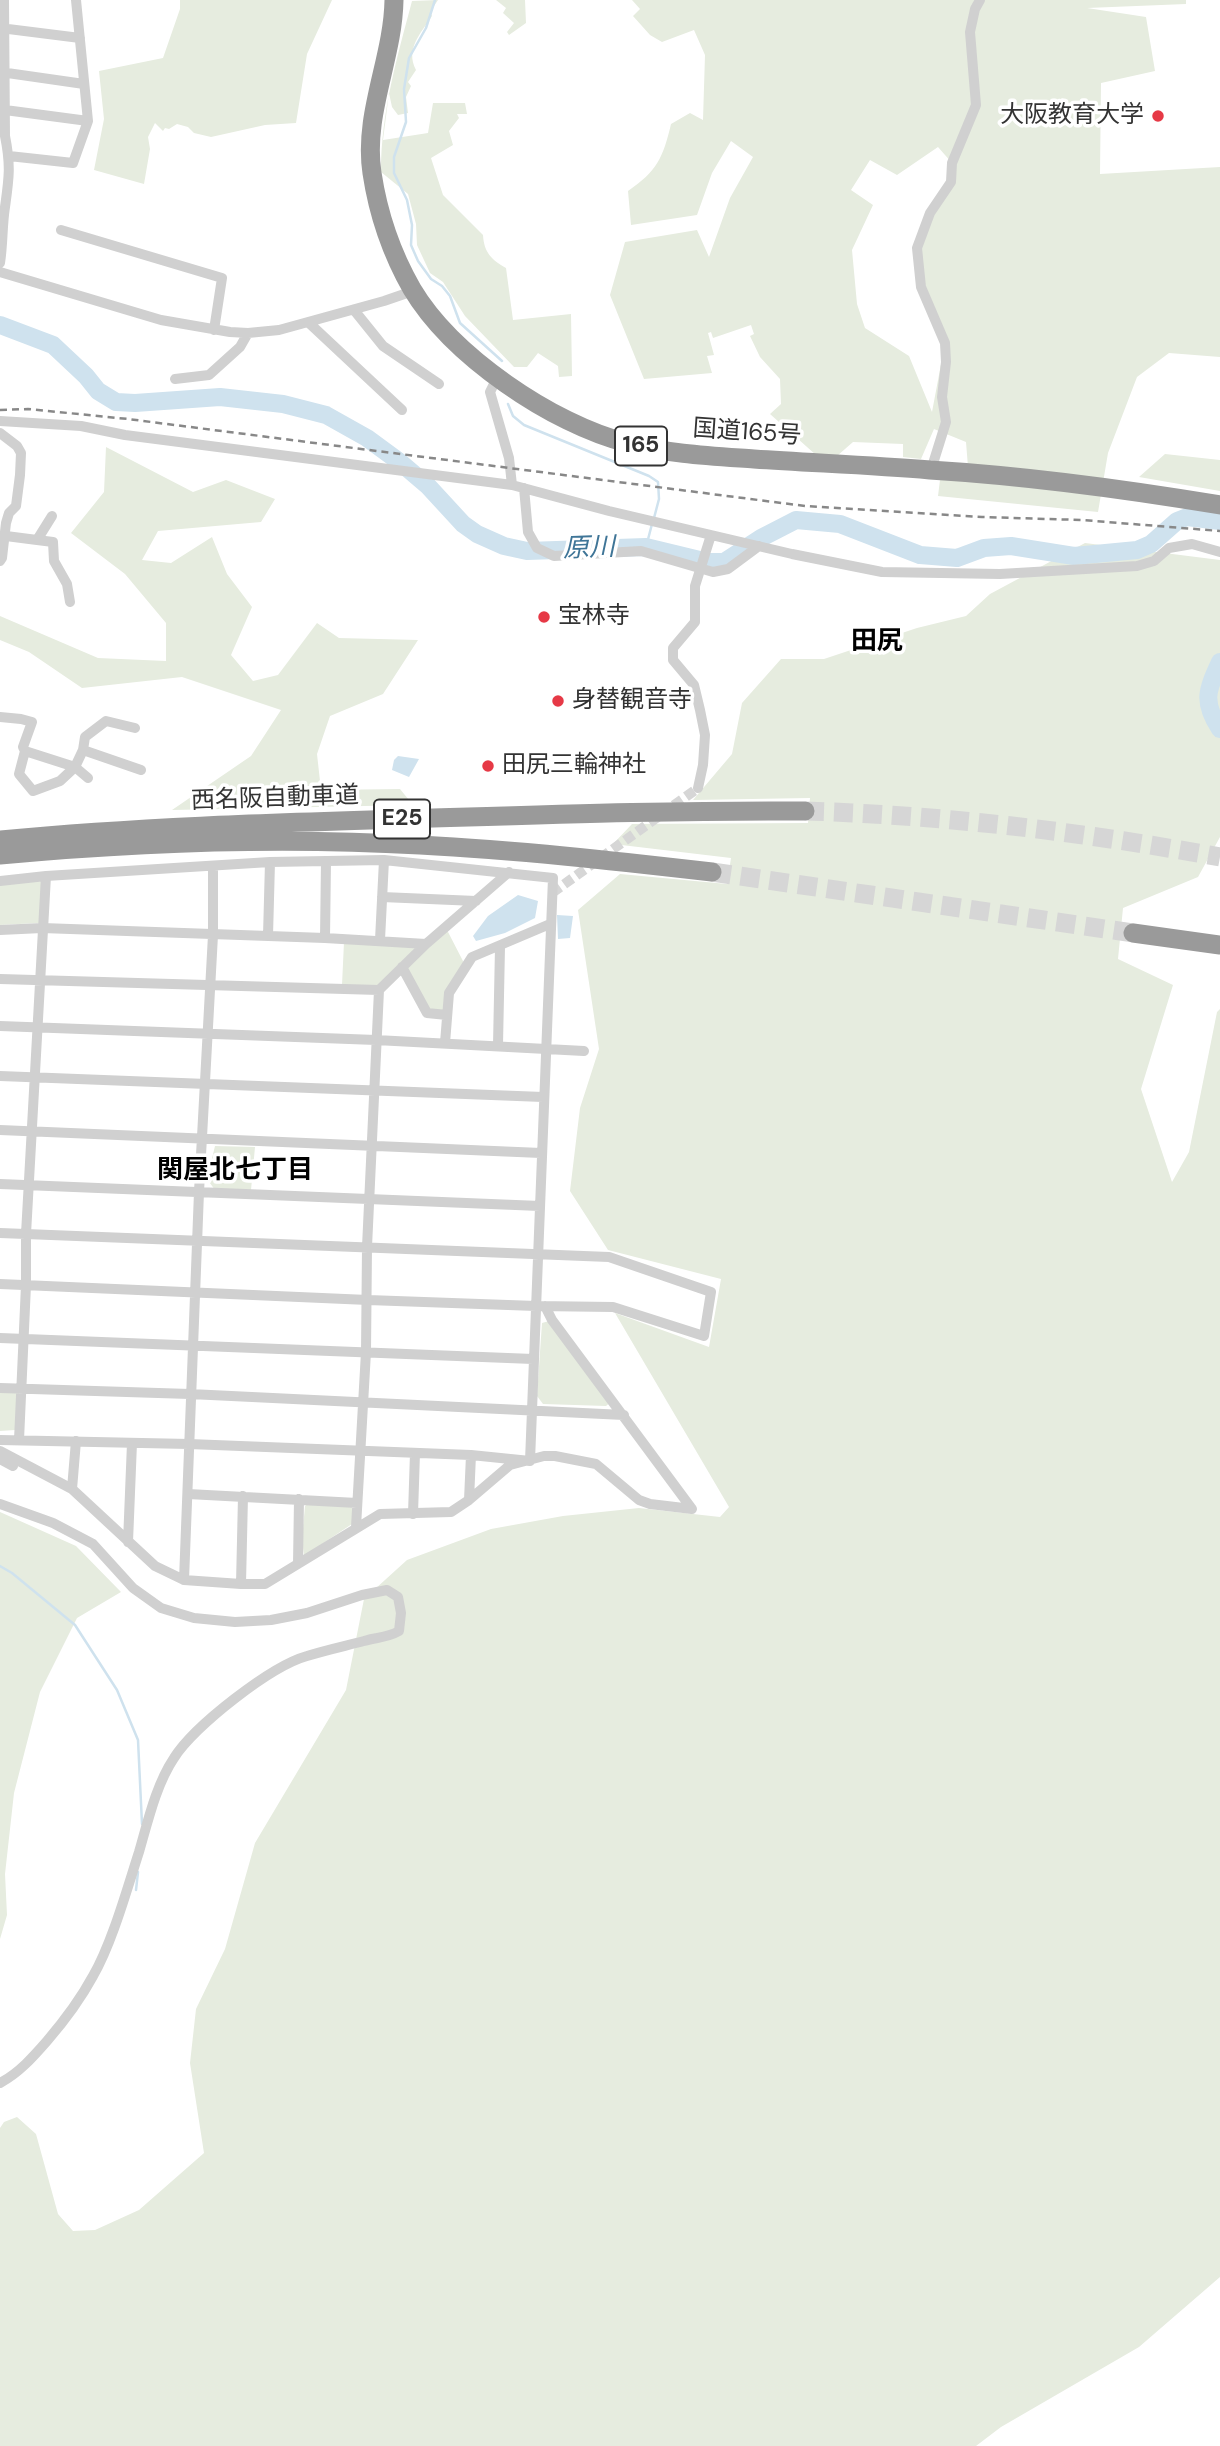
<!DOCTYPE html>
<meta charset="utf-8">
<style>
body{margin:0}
canvas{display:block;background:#fff}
</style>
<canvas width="1220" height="2446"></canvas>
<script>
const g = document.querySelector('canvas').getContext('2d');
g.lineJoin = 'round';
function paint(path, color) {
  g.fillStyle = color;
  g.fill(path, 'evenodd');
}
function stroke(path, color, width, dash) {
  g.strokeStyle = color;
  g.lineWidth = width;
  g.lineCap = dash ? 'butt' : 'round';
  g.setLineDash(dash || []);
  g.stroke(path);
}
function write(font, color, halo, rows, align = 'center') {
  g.font = font + ' "DM Sans","Noto Sans JP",sans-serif';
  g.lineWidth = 7;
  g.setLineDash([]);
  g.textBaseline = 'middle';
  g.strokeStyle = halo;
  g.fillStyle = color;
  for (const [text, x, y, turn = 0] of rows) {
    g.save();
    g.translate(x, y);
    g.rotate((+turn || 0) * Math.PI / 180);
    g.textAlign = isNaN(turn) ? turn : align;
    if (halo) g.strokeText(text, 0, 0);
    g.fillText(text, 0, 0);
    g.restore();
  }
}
paint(new Path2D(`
 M180 0H332L307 54 296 123 265 125 211 137 194 133 188 127 177 124 169 129 165 128 163 131 155 123 148 137 150 149 144 184 94 170 104 119 99 71 163 58 180 9Z
 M438 0 430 12 432 16C421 33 405 49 416 70L408 82 411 86 406 97 408 113 398 115 392 107 389 93 383 140 428 133 433 103H465L467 114H457L459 118 449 131 453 145 431 158 443 195 483 235C484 253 492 260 506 268L513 320 571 314 572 376 559 377 558 366 538 353 527 367H514L465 316 443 282 430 273 417 245 416 224 408 194 381 172C381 112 397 58 412 1Z
 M496 0H525L526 23 509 35 507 32 514 23 503 13 506 8Z
 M632 0H1186V4L1087 8 1146 17 1155 71 1101 83 1100 174 1220 167V357L1169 353 1137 377 1108 453 1098 512 938 496 940 480 968 467 966 442 934 429 921 459 903 457V444L853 442 837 456 816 455 770 414 781 404 780 379 760 357 750 336 754 334 751 325 713 338 711 332 708 333 714 355 707 356 712 373 644 379 610 295 625 242 697 230 709 257 730 198 753 157 731 141 712 173 697 215 631 225 628 191C657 171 663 158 671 124L690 113 703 120 705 55 694 30 662 42 650 35 633 16 640 9ZM938 147 952 163 943 191 917 248 931 311 945 343 932 412 909 356 865 328 857 304 852 250 873 205 851 190 870 160 897 175Z
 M106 447 193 492 226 480 275 499 261 522 158 531 142 560 171 563 212 537 227 574 252 607 231 655 253 681 278 675 317 623 339 638 418 640 383 694 330 716 317 754 321 790 400 789 413 805 172 810 251 756 281 710 182 677 82 688 29 652 0 640V616L98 658 166 661V623L125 574 71 533 104 492Z
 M1165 454 1220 460V491L1139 477Z
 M1085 543 1220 560V837L1198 877 1123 908 1118 959 1173 985 1141 1089 1172 1182 1189 1152 1217 1012 1220 1009V2277L1139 2347 1001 2427 976 2446H0V2128L4 2122 17 2117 36 2134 58 2214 73 2231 95 2230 139 2210 204 2153 190 2063 196 2009 225 1949 255 1843 346 1690 364 1599 407 1560 491 1529 563 1516 639 1508 720 1517 729 1507 615 1313 709 1347 721 1279 608 1250 570 1191 580 1108 599 1049 578 910 620 874 727 884 731 858 613 844 632 824 808 823 810 798 693 800 732 754 742 703 781 659H824L917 628 966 616 990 594Z
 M42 881 39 923 0 925V885Z
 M447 930 464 963 444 993 445 1011 428 1010 406 967Z
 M344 942 420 947 379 986 342 985Z
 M215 1146 255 1147 251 1190H215L207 1179Z
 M549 1321 611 1402 606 1406 543 1404 537 1396 542 1323Z
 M0 1391 19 1392 15 1430 0 1431Z
 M310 1501 351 1505 353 1510 352 1524 304 1556 302 1539 305 1506Z
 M0 1512 76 1546 121 1592 77 1618 40 1692 14 1793 5 1874 7 1915 0 1939Z`), '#e6ecdf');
paint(new Path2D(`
 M398 756 419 759 409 777 392 770 394 760Z
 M518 895 538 901 535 918 505 933 476 941 473 936 488 916Z
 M557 915 573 916 570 938 558 939Z`), '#cfe2ee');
stroke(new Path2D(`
 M435 0 426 28 409 58 404 89 406 122 394 157V173L407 200 412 225 411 245 418 261 431 279 442 286 450 296 460 323 502 361
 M508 404 513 416 524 425 649 476 658 482 659 499 654 518
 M646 547 652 524
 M0 1566 12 1573 75 1625 117 1690 138 1740 142 1824
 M136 1890 138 1872`), '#cfe2ee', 2.5);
stroke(new Path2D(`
 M0 325 53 345 86 376 98 391 116 402 135 403 220 397 283 404 326 415 367 438 401 463 428 486 463 524 477 534 504 546 527 551 646 547 708 562H724L761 538 796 520 840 524 920 555 957 558 984 548 1011 546 1074 556 1137 550 1151 544 1177 521 1187 517 1220 521
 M1220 662C1207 690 1202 702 1220 729`), '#cfe2ee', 18);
stroke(new Path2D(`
 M552 893 698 788`), '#d6d6d6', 10, [10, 5]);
stroke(new Path2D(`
 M805 811C944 815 1082 832 1220 857
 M712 872 1133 933`), '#d6d6d6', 19, [19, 10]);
stroke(new Path2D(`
 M0 28 80 38
 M0 72 84 84
 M5 110 88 121
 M9 156 73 163 88 121 76 0
 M61 230 222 278 214 330
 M0 263C3 244 2 226 5 207 9 178 11 166 5 136L4 0
 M0 272 161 320 230 332 248 333 279 330 308 322 384 301 413 291
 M354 310 383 346 439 384
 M308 322 402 410
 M498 376 490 392 509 458 512 485
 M175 379 209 375 240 347 248 333
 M0 421 81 426 125 435 512 485 609 511 792 554 882 572 1000 574 1137 566 1154 561 1169 548 1192 544 1220 552
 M0 433 17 446 21 453 20 475 16 506 9 513 6 523 2 558 0 561
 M931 470 946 422 942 397 946 362 945 343 921 287 917 248 930 213 951 182 952 163 976 105 970 32 975 9 980 0
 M524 488 528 532 537 548 554 556 641 551 713 572 728 569 759 546
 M6 536 37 540 52 516
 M37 540 53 542 54 561 67 584 70 602
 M0 717 21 719 32 722 23 747 25 751 75 767 83 750 141 770
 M83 750 85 737 106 721 135 728
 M25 751 19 774 33 791 60 781 75 767 88 778
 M698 788 703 765 705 735 700 710 694 685 673 660V648L695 622V586L711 535
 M0 881 46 876 270 862 384 860 553 878 530 1461 471 1455 189 1444 0 1440
 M382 897 476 901
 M0 930 42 928 325 938 426 944
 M268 936 270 862
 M325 938 326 861
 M380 940 384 860
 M402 967 427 1013 447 1015
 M0 979 379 990
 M0 1026 376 1040 584 1051
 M445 1043 449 993 472 957 550 924
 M498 1045 500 947
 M0 1076 543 1097
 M0 1130 541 1153
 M0 1184 540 1206
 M0 1233 609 1257 711 1292 704 1336 613 1307 536 1306 368 1300 0 1284
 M0 1338 533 1359
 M0 1388 190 1394 624 1415
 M19 1440 26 1285V1234L46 876
 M0 1451 72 1489 155 1566 184 1580 241 1584H265L380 1514 451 1512 469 1500
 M471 1455 469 1500 510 1465 544 1456H555L596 1464 639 1500 650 1504 692 1509 552 1320 545 1306
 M0 1459 13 1466
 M72 1489 76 1441
 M188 1494 357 1503
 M0 1504 53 1523 93 1544 133 1588 161 1608 194 1618 235 1622 271 1620 307 1613 362 1595 387 1590 398 1597 401 1613 399 1631C387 1638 377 1637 364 1641 345 1646 326 1650 307 1656 271 1666 194 1726 174 1758 156 1785 148 1821 139 1852 127 1889 112 1943 93 1976 80 2000 65 2020 47 2041 33 2057 19 2073 0 2083
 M413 1514 415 1453
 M356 1527 366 1352 367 1247 379 990 426 944 509 872
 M128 1542 132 1443
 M298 1564 299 1499
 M184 1580 199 1192 213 935V866
 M241 1584 243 1496`), '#d0d0d0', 10);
stroke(new Path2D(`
 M394 0C393 59 363 114 372 173 378 213 392 254 412 289 452 356 552 424 627 443 668 454 712 456 754 459 813 463 871 465 930 470 1027 476 1124 489 1220 505
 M0 840C134 827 268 823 402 819 536 815 670 810 805 811
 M0 855C139 842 281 837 420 845 518 850 615 861 712 872
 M1133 933 1220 945`), '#9a9a9a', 19);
stroke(new Path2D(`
 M0 410 28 409 128 419 805 506 982 517 1082 520 1220 531`), '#888', 2.5, [7, 5]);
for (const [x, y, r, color] of [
 [1158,116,7,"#e63946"],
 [544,617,7,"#e63946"],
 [558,701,7,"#e63946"],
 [488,766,7,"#e63946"]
]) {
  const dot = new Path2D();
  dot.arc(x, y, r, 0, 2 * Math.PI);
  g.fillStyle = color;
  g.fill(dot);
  stroke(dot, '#fff', 2.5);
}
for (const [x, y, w] of [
 [641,446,52],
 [402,819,56]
]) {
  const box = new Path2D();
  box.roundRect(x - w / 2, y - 19.5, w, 39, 5);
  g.fillStyle = '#fff';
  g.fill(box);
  stroke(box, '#333', 2);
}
write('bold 23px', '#333', null, [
 ["165",641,446],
 ["E25",402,819]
]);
write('24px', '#333', '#fff', [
 ["大阪教育大学",1144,116,"right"],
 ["宝林寺",558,617],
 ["身替観音寺",572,701],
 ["田尻三輪神社",502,766]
], 'left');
write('24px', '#333', '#fff', [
 ["国道165号",747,433,4],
 ["西名阪自動車道",275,799,-2]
]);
write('italic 26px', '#3f7597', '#fff', [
 ["原川",589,549,-2]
]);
write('bold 26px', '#000', '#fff', [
 ["田尻",877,642],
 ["関屋北七丁目",235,1171]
]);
</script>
